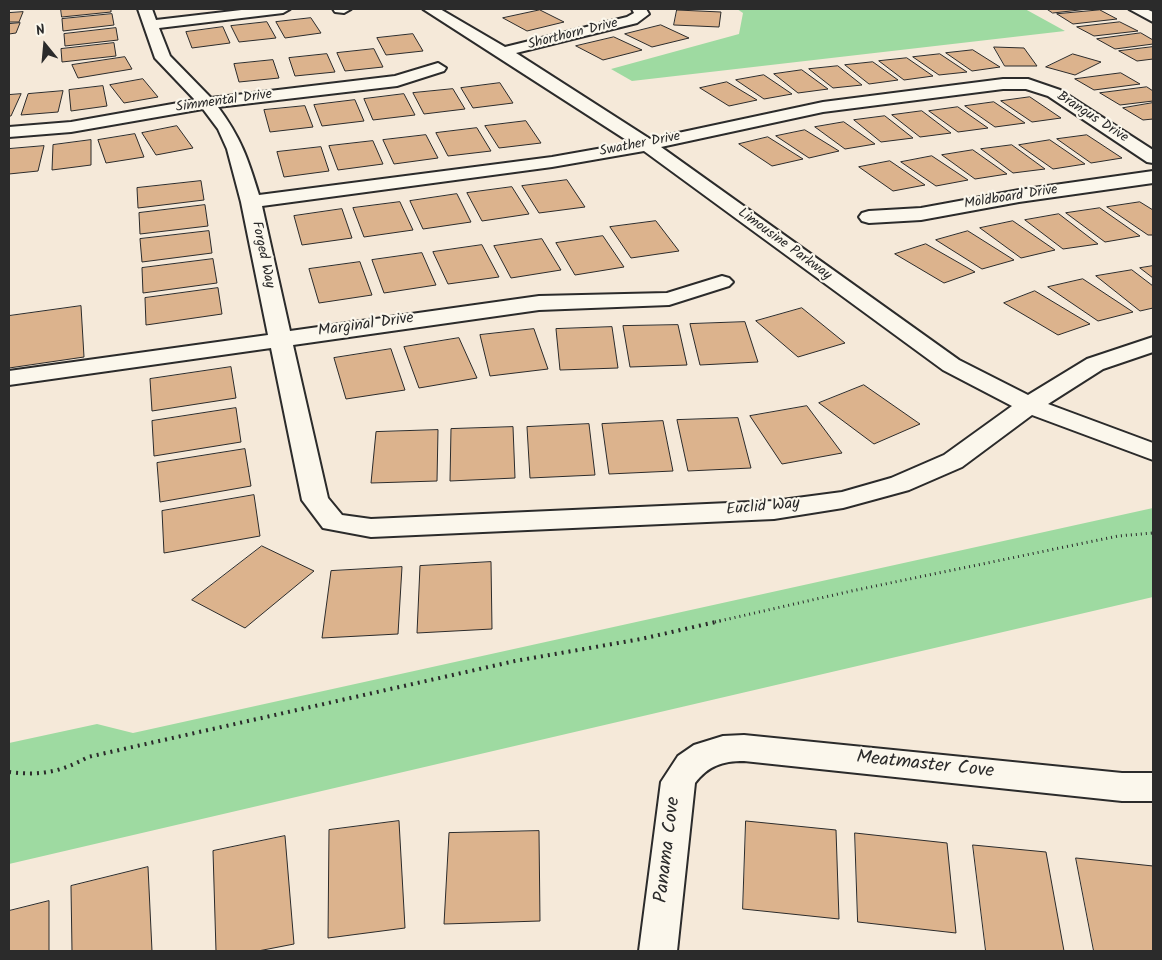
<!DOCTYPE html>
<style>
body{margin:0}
#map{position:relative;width:1162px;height:960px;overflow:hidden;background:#f5e9d9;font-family:Kalam,sans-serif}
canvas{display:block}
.frame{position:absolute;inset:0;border:10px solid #2b2b2b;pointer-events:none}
.north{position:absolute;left:20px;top:20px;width:50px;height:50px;-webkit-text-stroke:4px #fbf7ec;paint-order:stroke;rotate:343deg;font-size:14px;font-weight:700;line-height:20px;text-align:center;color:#2b2b2b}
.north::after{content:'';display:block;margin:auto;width:18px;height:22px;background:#2b2b2b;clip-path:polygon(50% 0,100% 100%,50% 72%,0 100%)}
</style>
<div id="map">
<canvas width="1162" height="960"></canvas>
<div class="frame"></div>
<div class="north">N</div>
</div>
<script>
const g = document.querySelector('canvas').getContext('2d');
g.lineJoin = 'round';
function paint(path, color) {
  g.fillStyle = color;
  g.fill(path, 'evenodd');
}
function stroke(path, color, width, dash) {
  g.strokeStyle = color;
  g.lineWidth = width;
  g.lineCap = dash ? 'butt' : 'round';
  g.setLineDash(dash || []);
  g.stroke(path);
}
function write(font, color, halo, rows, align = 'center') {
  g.font = font + ' Kalam,sans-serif';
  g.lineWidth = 4.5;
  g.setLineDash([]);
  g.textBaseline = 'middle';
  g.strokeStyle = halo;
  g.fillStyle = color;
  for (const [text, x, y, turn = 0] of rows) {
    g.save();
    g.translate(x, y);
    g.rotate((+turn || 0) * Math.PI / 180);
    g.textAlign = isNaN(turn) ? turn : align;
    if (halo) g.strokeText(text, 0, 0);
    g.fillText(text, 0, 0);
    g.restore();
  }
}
paint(new Path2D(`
 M737 9H1025L1065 31 632 81 611 69 739 34 743 13Z
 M1153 508V597L9 864V743L97 724 133 733Z`), '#9edaa1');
const building = new Path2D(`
 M61 9H111V12L62 17Z
 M1047 9H1088L1053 13Z
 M540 10 564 22 527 31 503 18Z
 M677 10 721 12 719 27 674 25Z
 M1100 10 1117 19 1073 24 1057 14Z
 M23 12 19 22H9V13Z
 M112 14 114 25 63 31 62 19Z
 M311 18 321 33 285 38 276 22Z
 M267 22 276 38 239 42 231 26Z
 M1120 22 1138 31 1094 36 1077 27Z
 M20 23 16 33 9 34V24Z
 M661 25 689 38 652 47 625 34Z
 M223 27 230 43 192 48 186 32Z
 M116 28 118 40 65 46 64 34Z
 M1141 33 1153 40V44L1115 49 1097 39Z
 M413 34 423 51 386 55 377 38Z
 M614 37 642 50 603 60 576 46Z
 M114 43 116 56 62 62 61 49Z
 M994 47 1024 48 1037 66H1005Z
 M1153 47V59L1137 61 1119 51Z
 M374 49 383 67 345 71 337 53Z
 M973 50 1000 67 972 71 946 53Z
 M327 54 335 72 295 76 289 58Z
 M940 54 967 72 939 75 913 57Z
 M1073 54 1101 62 1075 75 1046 67Z
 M125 57 132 69 78 78 72 65Z
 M907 58 933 76 904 80 879 61Z
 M273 60 279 78 239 82 234 64Z
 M873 62 898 80 869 84 845 65Z
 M838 66 862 85 833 88 809 69Z
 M802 70 828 89 798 93 774 74Z
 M1121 73 1140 84 1094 90 1075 79Z
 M764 75 792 94 764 99 736 80Z
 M143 79 158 97 124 103 110 85Z
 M727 82 757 100 729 106 700 88Z
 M500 83 513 103 473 108 461 88Z
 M103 86 107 106 71 111 69 90Z
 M1147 87 1153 91V101L1120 105 1100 93Z
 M453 89 465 109 424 114 413 93Z
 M63 91 58 112 21 115 28 94Z
 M21 94 11 116H9V95Z
 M404 94 415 115 373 120 364 99Z
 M1030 97 1061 118 1032 122 1001 101Z
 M355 100 364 121 322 126 314 105Z
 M994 102 1025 123 995 127 965 106Z
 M1153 103V119L1143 120 1123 108Z
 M305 106 313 127 270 132 264 110Z
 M958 107 988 128 958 132 929 111Z
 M922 111 951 133 920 137 892 115Z
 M885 116 913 138 881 142 854 120Z
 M526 121 541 143 499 148 485 126Z
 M844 122 875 144 845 149 815 127Z
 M177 126 193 148 156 155 142 133Z
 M477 128 491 151 448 156 436 133Z
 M805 130 839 151 809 158 776 136Z
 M135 134 144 157 106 163 98 140Z
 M426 135 438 158 394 164 383 140Z
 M1087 135 1122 158 1091 163 1057 139Z
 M768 137 803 159 772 166 739 144Z
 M91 140V165L52 170 53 145Z
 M1050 140 1085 164 1053 169 1019 145Z
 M373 141 383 164 338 170 329 146Z
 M1012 145 1045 169 1013 173 981 149Z
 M44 146 38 171 9 174V149Z
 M321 147 329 171 284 177 277 152Z
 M973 150 1007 174 975 179 942 155Z
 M932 156 968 180 936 186 901 162Z
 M890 161 925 185 893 191 859 167Z
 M567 180 585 207 539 213 522 186Z
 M201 181 204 200 138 208 137 188Z
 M512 187 529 214 482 221 467 193Z
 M457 194 471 222 423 229 410 201Z
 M400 202 413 230 364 237 353 208Z
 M1140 202 1153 210V235H1148L1107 207Z
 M205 205 208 226 140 234 139 213Z
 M1100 208 1140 236 1105 242 1066 213Z
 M342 209 352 238 302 245 294 216Z
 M1059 214 1098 244 1063 249 1025 220Z
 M656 221 679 251 631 258 610 227Z
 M1013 221 1055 250 1021 258 980 228Z
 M209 231 212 253 142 262 140 239Z
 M968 231 1014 260 982 269 936 240Z
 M603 236 624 267 575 275 556 243Z
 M542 239 561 270 511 278 494 246Z
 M926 244 975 272 944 283 895 254Z
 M482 245 499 277 448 284 433 252Z
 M422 253 436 285 384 293 372 260Z
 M213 259 217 283 143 293 142 268Z
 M360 262 372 295 319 303 309 269Z
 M1153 266V278L1140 268Z
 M1132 270 1153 286V308L1140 311 1096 276Z
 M1083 279 1133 312 1098 321 1048 287Z
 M218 288 222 314 146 325 145 298Z
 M1035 291 1090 324 1058 335 1004 303Z
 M81 306 84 357 9 368V316Z
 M802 308 845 343 798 357 756 321Z
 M745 322 758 362 700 365 690 324Z
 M678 325 687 365 630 367 623 326Z
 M612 327 618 368 560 370 556 329Z
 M534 329 548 369 490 376 480 335Z
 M459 338 477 378 419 388 404 347Z
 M391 349 405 390 346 399 334 358Z
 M231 367 236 398 152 411 150 379Z
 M864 385 920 424 874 444 819 403Z
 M807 406 842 453 782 464 750 416Z
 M236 408 241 442 154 456 152 421Z
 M738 418 751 468 688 471 677 420Z
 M663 421 673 471 609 474 602 424Z
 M589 424 595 475 530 478 527 427Z
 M513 427 515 478 450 481 451 429Z
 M438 430 437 481 371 483 376 432Z
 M245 449 251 486 160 502 157 463Z
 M254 495 260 536 164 553 162 511Z
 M262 546 314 571 245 628 192 600Z
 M491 562 492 629 417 633 420 566Z
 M402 567 398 634 322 638 331 571Z
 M399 821 405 928 328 938 329 830Z
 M746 821 836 830 839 919 743 909Z
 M539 831 540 921 444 924 449 833Z
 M855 833 947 843 956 933 858 922Z
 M285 836 294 944 258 951H216L213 851Z
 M973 845 1046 852 1064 951H986Z
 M1076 858 1153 866V951H1094Z
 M148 867 152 951H72L71 886Z
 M49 901V951H9V911Z`);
paint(building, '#dcb38d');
stroke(building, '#2b2b2b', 1);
const minor = new Path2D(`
 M138 9H152L156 20 250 9H290L283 13 159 28 170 56 211 98 395 76 438 63 446 68 444 71 397 86 218 107C241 138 248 159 259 195L552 157 631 143 423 9H440L505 47 627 17 634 13 632 9H646L649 14 637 23 516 53 650 139 823 102 1003 79H1028L1060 90 1153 150V163L1147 162 1048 96 1026 89H1003L823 112 661 147 959 360 1028 395 1087 359 1153 337V352L1103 369 1048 404 1153 443V460L1032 415 962 467 909 490 843 508 774 519 371 537 323 528 302 500 271 348 9 385V371L268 335 241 202 227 149 218 129 203 109 71 132 9 137V127L71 122 195 100 155 58ZM644 151 943 370 1012 406 944 455 891 478 842 492 774 501 371 519 342 515 328 498 293 345 539 310 669 305 729 286 733 282 729 278 722 276 667 293 539 296 290 331 262 206 552 167Z
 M333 9H351L344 13 335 12Z
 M1129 9H1146L1153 12V22Z
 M1153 171V183L1019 202 921 220 869 223 862 221 859 217 862 213 869 211 921 208 1019 190Z
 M744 735 1122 773H1153V801H1122L744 761C722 761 708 766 695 783L677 951H639L661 782 678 756 694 745 723 736Z`);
stroke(minor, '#2b2b2b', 4);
stroke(new Path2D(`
 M715 622 856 590 1118 536 1153 533`), '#2b2b2b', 3, [1, 4]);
stroke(new Path2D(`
 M9 772C40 776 61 772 88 757L515 661 641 639 720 621`), '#2b2b2b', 4, [2, 5]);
paint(minor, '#fbf7ec');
write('14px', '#2b2b2b', '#fbf7ec', [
 ["Shorthorn Drive",573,35,-14],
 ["Simmental Drive",224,102,-8],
 ["Brangus Drive",1092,118,33],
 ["Swather Drive",640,145,-11],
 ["Moldboard Drive",1011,198,-9],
 ["Limousine Parkway",784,245,36],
 ["Forged Way",262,255,78]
]);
write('16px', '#2b2b2b', '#fbf7ec', [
 ["Marginal Drive",366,326,-8],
 ["Euclid Way",763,508,-5]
]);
write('19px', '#2b2b2b', '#fbf7ec', [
 ["Meatmaster Cove",925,766,6],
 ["Panama Cove",669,850,-83]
]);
</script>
